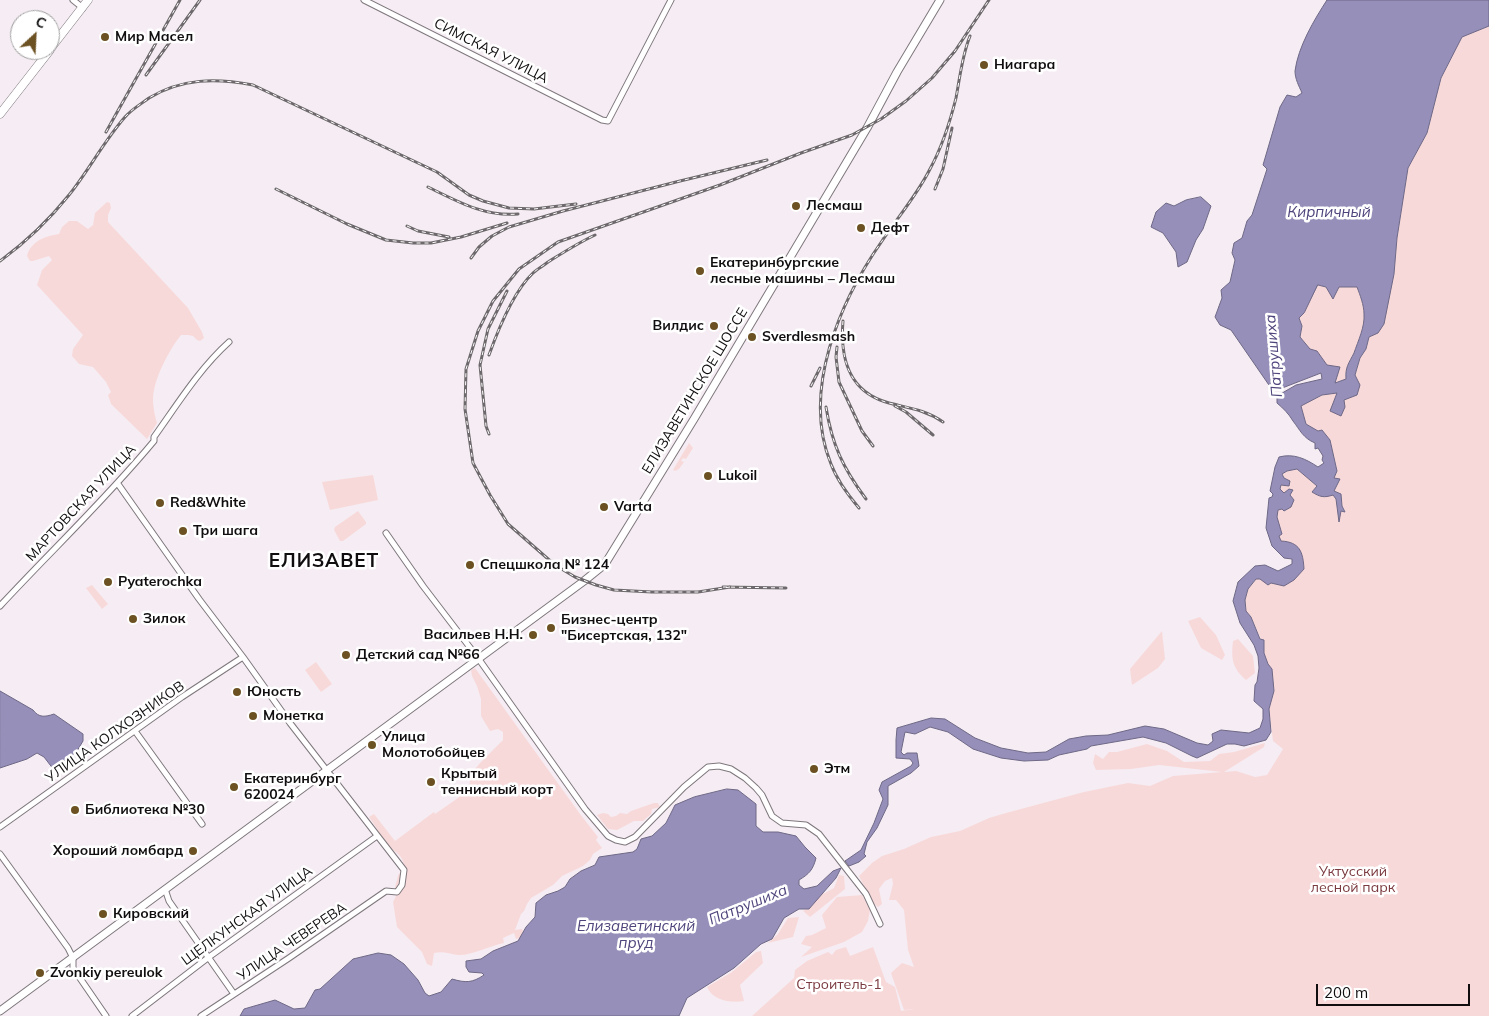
<!DOCTYPE html>
<meta charset="utf-8">
<style>
body{margin:0}
#map{position:relative;width:1489px;height:1016px;overflow:hidden;background:#f5edf3;font-family:Mulish,sans-serif}
canvas{display:block}
.north{position:absolute;left:10px;top:10px;width:50px;height:50px;box-sizing:border-box;background:#fff;border:1px solid #a09f9f;border-radius:50%;rotate:25deg;font-size:14px;font-weight:700;line-height:20px;text-align:center;color:#110e10}
.north::after{content:'';display:block;margin:auto;width:18px;height:22px;background:#6c5123;clip-path:polygon(50% 0,100% 100%,50% 72%,0 100%)}
.scale{position:absolute;left:1316px;top:984px;width:154px;height:22px;box-sizing:border-box;border:2px solid #110e10;border-top:0;padding-left:6px;font-size:15px;line-height:18px;white-space:nowrap;color:#110e10;-webkit-text-stroke:4px #fff;paint-order:stroke}
</style>
<div id="map">
<canvas width="1489" height="1016"></canvas>
<div class="north">С</div>
<div class="scale">200 m</div>
</div>
<script>
const g = document.querySelector('canvas').getContext('2d');
g.lineJoin = 'round';
function paint(path, color) {
  g.fillStyle = color;
  g.fill(path, 'evenodd');
}
function stroke(path, color, width, dash) {
  g.strokeStyle = color;
  g.lineWidth = width;
  g.lineCap = dash ? 'butt' : 'round';
  g.setLineDash(dash || []);
  g.stroke(path);
}
function write(font, color, halo, rows, align = 'center') {
  g.font = font + ' Mulish,sans-serif';
  g.lineWidth = 5;
  g.setLineDash([]);
  g.textBaseline = 'middle';
  g.strokeStyle = halo;
  g.fillStyle = color;
  for (const [text, x, y, turn = 0] of rows) {
    g.save();
    g.translate(x, y);
    g.rotate((+turn || 0) * Math.PI / 180);
    g.textAlign = isNaN(turn) ? turn : align;
    if (halo) g.strokeText(text, 0, 0);
    g.fillText(text, 0, 0);
    g.restore();
  }
}
paint(new Path2D(`
 M1489 26V1016H752L794 978 795 970 807 961 828 952 832 955 836 950 846 947 850 956 873 947 886 982 895 987 901 1011 914 1009 904 1010 891 973 902 963 914 967 908 950 904 910 896 900H889L893 884 892 878 885 881 879 889 882 904 878 907 872 902 859 876 872 863 882 856 904 849 931 837 960 831 989 818 1006 813 1084 792 1128 783 1150 786 1173 776 1222 772 1159 765 1131 769 1096 770 1093 763 1095 754 1103 759 1109 752H1117L1147 744 1167 751 1184 762 1210 761 1219 754 1234 752 1265 743 1264 747 1224 772 1236 771 1255 777 1267 775 1283 749 1273 741 1269 709 1274 691 1268 665 1264 653V640L1261 639 1251 617 1246 611 1245 600 1248 589 1256 579H1260L1271 583 1304 569 1281 541 1279 536 1282 534 1277 517 1278 510 1282 509 1293 490 1284 493 1280 489 1284 478 1282 474 1287 471 1297 469 1317 486 1313 492 1319 496 1333 494 1336 499 1339 519 1341 511H1345L1342 506 1341 494 1334 491 1339 479 1334 478 1337 471 1330 440 1322 430 1318 431 1306 424 1301 406 1322 395 1337 393 1344 400 1355 375 1360 358 1366 349 1369 337 1378 332 1394 274 1397 238 1408 168 1427 133 1441 78 1462 37Z
 M107 202 110 203 111 208 108 215V222L188 308 202 332 204 338 200 341 197 340 193 336 188 335H181C169 350 153 380 153 400 153 406 155 417 157 423L147 439 111 404 108 395 111 392 106 382 93 367 79 364 72 356 73 349 83 335 37 285 42 270 52 260 49 256 33 261H30L27 256C31 241 45 236 59 234L62 227 69 221H77L88 229 93 225 95 213Z
 M1318 285 1326 287H1357C1360 296 1364 305 1364 314 1365 327 1358 341 1354 353 1349 363 1345 368 1346 379L1334 383 1327 365 1317 351 1310 349 1300 337 1302 326 1299 318 1304 312Z
 M689 443 693 448 686 459 683 458 681 461 684 462 679 469 675 471 673 470Z
 M373 475 378 500 330 510 322 482Z
 M358 511 366 522V524L343 541H340L334 530 335 527Z
 M92 585 108 604 102 609 86 588Z
 M1200 617 1216 635 1225 655 1222 660 1201 648 1188 621Z
 M1162 631 1165 659 1158 668 1132 685 1130 669Z
 M1238 639 1253 656 1255 673 1246 680C1232 668 1231 658 1233 641Z
 M316 662 332 684 321 692 305 670Z
 M475 668 580 814 598 837 596 840 602 848 593 854 590 860 583 866 562 876 553 885 531 898 527 904 524 911 521 914 515 930 522 929 523 931 520 938 516 939 514 933 503 938 504 943C490 946 470 956 458 955 449 954 444 951 434 953L432 966 427 964 422 952 397 927 393 902 398 892 395 887 399 873 402 875 406 870C404 865 403 859 399 855 394 850 386 845 382 838 378 830 374 824 369 817L374 814 395 841 434 812 435 814 458 798 469 787 471 774 480 763 503 740V732L498 729 490 731 481 716V699L477 686 472 676 471 670Z
 M654 803H658L660 807 652 809 651 814 643 821H634L617 830 608 829 597 815 603 813 608 814 611 817 616 816 620 813 627 814 631 811Z
 M839 875 844 876 845 889 810 917 803 911 812 906 818 894 825 893 834 888Z
 M862 895 870 910 868 921 862 932 844 942 801 957 812 947 801 944 806 936 812 935 826 928 822 915 837 897Z
 M799 917 793 937 768 943 778 934 788 918Z
 M761 951 763 963 740 985 744 1001C731 1003 713 1001 707 987L732 972 756 952Z`), '#f8d9da');
const water = new Path2D(`
 M1327 0H1489V26L1462 37 1441 78 1427 133 1408 168 1397 238 1394 274 1384 324 1378 333 1369 337 1366 349 1360 358 1355 375 1360 385 1357 395 1344 400 1345 407 1341 416 1330 411 1337 393 1322 395 1301 406 1306 424 1318 431 1322 430 1330 440 1337 471 1334 478 1340 479 1334 491 1341 494 1342 506 1345 512 1341 511 1339 522 1336 499 1333 495C1324 498 1320 497 1312 492L1317 486 1297 469 1287 471 1282 474 1284 478 1290 481 1289 486 1281 485 1280 489 1284 493 1289 489 1293 490 1290 495 1294 500 1291 507 1284 511 1282 509 1278 510 1277 517 1282 534 1279 536 1281 541C1300 542 1303 552 1304 569L1294 580 1284 586 1271 583 1268 585 1260 579H1256L1248 589 1245 600 1246 611 1251 617 1260 639 1264 640V653L1268 664 1272 669 1274 691 1269 709 1271 732 1266 740 1244 746 1235 744H1227L1197 758 1192 756 1166 743 1143 737 1091 746 1087 749 1059 755 1048 760 1024 761 1001 758 973 749 948 732 930 727 915 734 905 732 901 752 904 755 907 753H917L919 766 911 773 888 786V805L877 828 867 842 864 854 866 856 859 862 849 866 845 861 861 850 874 823 883 799 879 790 882 782 911 766 913 763 910 759 896 758V740L897 728 931 718 945 719 975 738 1001 748 1028 753 1046 752 1069 739 1086 736 1108 735 1145 726 1164 729 1197 743 1208 745 1213 741 1212 734 1221 730 1249 733 1260 728 1263 719V709L1254 701 1255 685 1257 682 1259 668 1258 656 1254 645 1240 623 1233 601 1238 582 1255 566 1265 565 1278 571 1292 564V559L1284 558 1272 546 1266 528 1269 498 1272 497 1273 494 1270 491 1275 467 1279 457C1294 453 1306 459 1318 467L1324 463 1322 460 1323 456 1318 448 1315 449V443C1303 438 1300 430 1293 421 1289 414 1283 408 1277 403V396L1296 385 1322 379 1321 373 1277 390 1271 388 1231 330 1220 325 1215 317 1222 298 1221 290 1230 282 1235 260 1232 253 1234 243 1242 238 1247 221 1252 215 1267 169 1263 165 1280 107 1287 95 1296 97 1302 93C1299 86 1295 79 1295 71 1298 47 1314 20 1327 0ZM1318 285 1326 287 1333 299 1339 287H1357C1360 295 1364 305 1364 314 1365 327 1358 341 1354 353 1349 363 1345 367 1346 379L1335 383 1340 367 1327 365 1317 351 1310 349 1300 337 1302 326 1299 318 1304 313Z
 M1201 197 1211 206 1203 229 1196 240 1187 262 1178 267 1176 252 1163 233 1151 227 1156 212 1166 203 1174 206 1186 200Z
 M0 691 33 710C39 718 45 717 54 714L83 734V741L77 751 54 770 44 757 37 753 27 759 0 768Z
 M727 789 738 790 756 804V826L763 832H778L796 836 805 847 816 858C813 870 809 874 799 880V885L804 889 817 886 833 871 841 868 836 878 809 909H799L784 918 772 939 761 944 734 968 687 998 679 1016H240L244 1009 275 1000 294 1009 305 1008 315 990 320 989 353 959 378 953 391 955 404 964 418 980 425 993 429 996 441 992 452 979C466 983 472 983 484 975L482 973 469 972 466 967V961L481 959 493 951 518 941 526 927 535 917 536 903 546 895 558 891 565 887 570 879 581 871 595 865 599 857 633 852 637 849 641 839 652 836 666 823 675 805 694 797Z`);
paint(water, '#968fb9');
stroke(water, '#6e6886', 1);
const street = new Path2D(`
 M73 0 83 8
 M364 0 602 120 608 121 671 0
 M118 484 199 599 243 657 290 723 404 870 402 885 397 892 386 891 289 958 201 1016
 M386 533 423 586 478 658 585 809 608 836 616 840 625 842 635 837 684 787 708 767 719 766 731 769 745 778 756 788 762 795 772 816 782 823 806 825 819 834 866 894 880 924
 M0 606C51 551 106 499 154 441V437C177 405 199 369 229 342
 M135 731 202 824
 M0 827 182 697 243 657
 M0 854 68 948 73 958V968L106 1016
 M165 889 169 901 234 994
 M132 1016 209 957 377 836`);
const secondary = new Path2D(`
 M0 1011C195 868 389 724 584 581L605 564 694 419 867 128 897 72 940 0`);
const primary = new Path2D(`
 M50 49 88 0
 M0 114 50 50`);
stroke(street, '#7e777c', 7);
stroke(secondary, '#7e777c', 9);
stroke(primary, '#7e777c', 9);
stroke(street, '#fff', 5);
stroke(secondary, '#fff', 7);
stroke(primary, '#fff', 8);
const rail = new Path2D(`
 M146 75 200 0
 M106 132 180 0
 M428 187C457 201 484 217 518 214
 M276 189 347 224 386 240 413 243H431L461 237 507 223
 M935 189 943 169 952 128
 M407 226 418 231 449 237
 M471 258 479 247 492 236 509 227 563 211 680 181 767 160
 M0 261C26 242 49 220 69 195 89 170 104 141 125 117 132 109 141 104 149 98 182 78 216 78 253 85L437 172 469 195 483 201 509 208 534 209 576 204
 M843 321C840 358 848 392 889 403 909 408 926 410 943 422
 M837 347 836 357 839 382 862 431 873 446
 M489 355C498 330 513 292 533 273 537 269 543 266 548 262 564 252 578 243 595 235
 M811 386 820 368
 M895 406 906 412 933 435
 M826 407C832 445 843 468 866 499
 M489 434 486 426 480 365 488 329 507 291
 M859 508C848 495 837 480 831 464 801 391 840 301 882 241 898 217 917 195 930 169 942 147 950 122 956 98 960 77 962 56 970 36
 M723 587 786 588
 M730 587 698 592H652L614 590 596 585 575 577 555 565 508 524 490 495 473 463 465 409 466 369 478 331 493 301 519 269 558 242 720 185 801 153 852 135 881 119 906 101 932 78 955 51 989 0`);
stroke(rail, '#6d686b', 3);
stroke(rail, '#fff', 1, [4]);
for (const [x, y, r, color] of [
 [105,37,5,"#6c5123"],
 [984,65,5,"#6c5123"],
 [796,206,5,"#6c5123"],
 [861,228,5,"#6c5123"],
 [700,271,5,"#6c5123"],
 [714,326,5,"#6c5123"],
 [752,337,5,"#6c5123"],
 [708,476,5,"#6c5123"],
 [160,503,5,"#6c5123"],
 [604,507,5,"#6c5123"],
 [183,531,5,"#6c5123"],
 [470,565,5,"#6c5123"],
 [108,582,5,"#6c5123"],
 [133,619,5,"#6c5123"],
 [551,628,5,"#6c5123"],
 [533,635,5,"#6c5123"],
 [346,655,5,"#6c5123"],
 [237,692,5,"#6c5123"],
 [253,716,5,"#6c5123"],
 [372,745,5,"#6c5123"],
 [814,769,5,"#6c5123"],
 [431,782,5,"#6c5123"],
 [234,787,5,"#6c5123"],
 [75,810,5,"#6c5123"],
 [193,851,5,"#6c5123"],
 [103,914,5,"#6c5123"],
 [40,973,5,"#6c5123"]
]) {
  const dot = new Path2D();
  dot.arc(x, y, r, 0, 2 * Math.PI);
  g.fillStyle = color;
  g.fill(dot);
  stroke(dot, '#fff', 2);
}
write('bold 14px', '#110e10', '#fff', [
 ["Мир Масел",115,37],
 ["Ниагара",994,65],
 ["Лесмаш",806,206],
 ["Дефт",871,228],
 ["Екатеринбургские",710,263],
 ["лесные машины – Лесмаш",710,279],
 ["Вилдис",704,326,"right"],
 ["Sverdlesmash",762,337],
 ["Lukoil",718,476],
 ["Red&White",170,503],
 ["Varta",614,507],
 ["Три шага",193,531],
 ["Спецшкола № 124",480,565],
 ["Pyaterochka",118,582],
 ["Зилок",143,619],
 ["Бизнес-центр",561,620],
 ["\"Бисертская, 132\"",561,636],
 ["Васильев Н.Н.",523,635,"right"],
 ["Детский сад №66",356,655],
 ["Юность",247,692],
 ["Монетка",263,716],
 ["Улица",382,737],
 ["Молотобойцев",382,753],
 ["Этм",824,769],
 ["Крытый",441,774],
 ["теннисный корт",441,790],
 ["Екатеринбург",244,779],
 ["620024",244,795],
 ["Библиотека №30",85,810],
 ["Хороший ломбард",183,851,"right"],
 ["Кировский",113,914],
 ["Zvonkiy pereulok",50,973]
], 'left');
write('14px', '#110e10', '#fff', [
 ["СИМСКАЯ УЛИЦА",491,51,27],
 ["ЕЛИЗАВЕТИНСКОЕ ШОССЕ",695,391,-59],
 ["МАРТОВСКАЯ УЛИЦА",81,503,-47],
 ["УЛИЦА КОЛХОЗНИКОВ",115,732,-35],
 ["ЩЕЛКУНСКАЯ УЛИЦА",247,916,-36],
 ["УЛИЦА ЧЕВЕРЕВА",292,942,-34]
]);
write('14px', '#7b3a3f', '#fff', [
 ["Уктусский",1353,872],
 ["лесной парк",1353,888],
 ["Строитель-1",839,985]
]);
write('italic 15px', '#50447c', '#fff', [
 ["Кирпичный",1329,212],
 ["Патрушиха",1274,356,-95],
 ["Патрушиха",748,905,-22],
 ["Елизаветинский",636,926],
 ["пруд",636,943]
]);
g.letterSpacing = '1px';
write('bold 19px', '#110e10', '#fff', [
 ["ЕЛИЗАВЕТ",324,561]
]);
g.letterSpacing = '0px';
</script>
